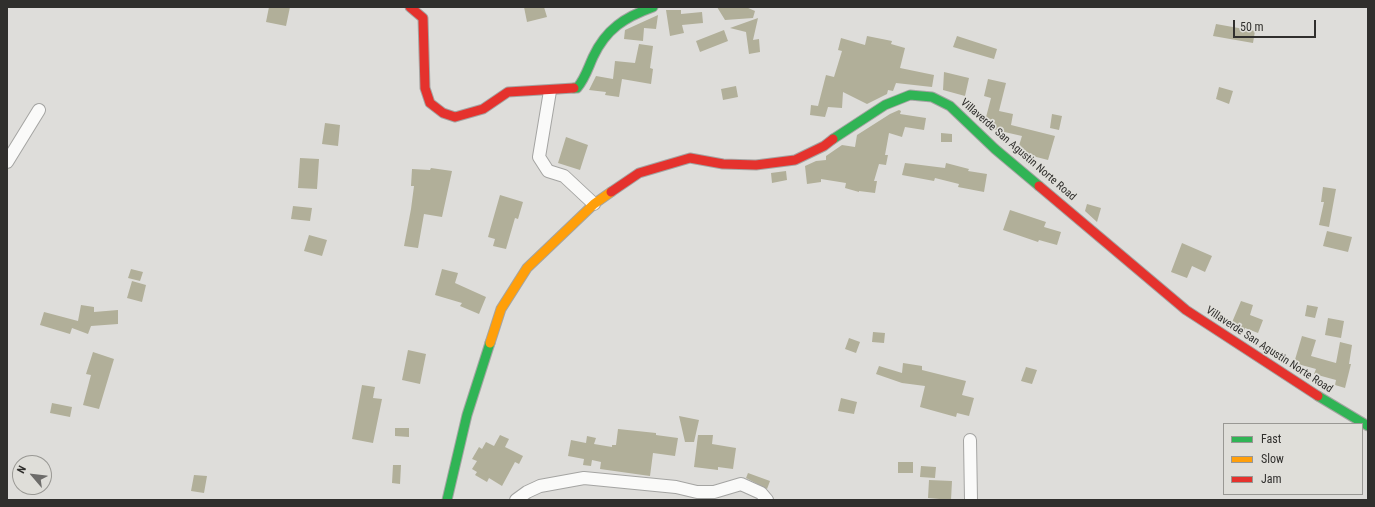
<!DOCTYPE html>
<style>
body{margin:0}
#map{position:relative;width:1375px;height:507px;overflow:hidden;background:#deddda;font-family:"Roboto Condensed",sans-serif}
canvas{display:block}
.frame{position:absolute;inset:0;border:8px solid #302f2d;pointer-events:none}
.legend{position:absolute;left:1223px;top:423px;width:140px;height:72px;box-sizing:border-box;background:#dfded9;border:1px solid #999894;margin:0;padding:5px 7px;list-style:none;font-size:12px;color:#302f2d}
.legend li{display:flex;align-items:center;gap:8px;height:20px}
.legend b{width:20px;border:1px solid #999894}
.north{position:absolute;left:12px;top:455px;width:40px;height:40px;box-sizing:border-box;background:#dfded9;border:1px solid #999894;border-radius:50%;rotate:298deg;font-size:11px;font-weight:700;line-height:16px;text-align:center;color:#302f2d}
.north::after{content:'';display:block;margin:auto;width:14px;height:18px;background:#6d6c6a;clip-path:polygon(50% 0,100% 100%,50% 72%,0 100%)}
.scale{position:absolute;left:1233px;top:20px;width:83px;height:18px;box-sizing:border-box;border:2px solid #302f2d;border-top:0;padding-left:5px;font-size:12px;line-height:14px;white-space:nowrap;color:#302f2d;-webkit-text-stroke:3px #dfded9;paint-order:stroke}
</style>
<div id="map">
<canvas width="1375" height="507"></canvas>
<div class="frame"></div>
<ul class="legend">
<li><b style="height:5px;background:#30b455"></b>Fast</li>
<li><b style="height:5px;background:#ff9f0a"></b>Slow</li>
<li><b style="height:5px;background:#e5322d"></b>Jam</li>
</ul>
<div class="north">N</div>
<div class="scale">50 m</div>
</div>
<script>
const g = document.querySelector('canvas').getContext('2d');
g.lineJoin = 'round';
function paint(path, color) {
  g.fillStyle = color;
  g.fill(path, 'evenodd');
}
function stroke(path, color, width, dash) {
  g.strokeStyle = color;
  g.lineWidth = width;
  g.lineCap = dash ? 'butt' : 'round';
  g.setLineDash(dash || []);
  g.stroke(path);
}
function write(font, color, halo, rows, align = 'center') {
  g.font = font + ' "Roboto Condensed",sans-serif';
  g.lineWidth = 3.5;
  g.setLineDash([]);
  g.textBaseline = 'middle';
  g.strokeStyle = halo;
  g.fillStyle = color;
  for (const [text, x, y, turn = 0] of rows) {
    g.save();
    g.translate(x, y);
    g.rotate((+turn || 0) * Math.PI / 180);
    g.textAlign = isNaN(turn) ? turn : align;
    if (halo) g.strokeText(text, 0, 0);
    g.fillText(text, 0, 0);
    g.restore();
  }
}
paint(new Path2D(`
 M269 7H290L286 26 266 22Z
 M524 7H544L547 17 527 22Z
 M717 7H746L755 11 753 18 725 20Z
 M666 10H681V14L702 12 703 23 682 25 684 33 670 36Z
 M658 15 656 29 644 28 643 41 624 39 625 30Z
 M758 18 753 40 759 39 760 52 749 54 746 32 730 28Z
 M1216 24 1255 31 1253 43 1213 36Z
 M724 30 728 41 700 52 696 41Z
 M867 36 892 41 891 44 905 48 900 68 934 75 932 87 896 83 893 91 888 90 887 94 867 104 843 92 842 108 828 107 825 117 810 115 811 105 818 106 826 75 834 77 842 51 838 50 841 38 865 45Z
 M957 36 997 49 994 59 953 47Z
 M639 44 653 46 650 68 653 69 651 84 622 79 619 97 605 95 606 92 589 90 596 76 613 79 615 61 635 63Z
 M944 72 969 78 965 96 943 90Z
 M988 79 1006 83 999 111 1013 114 1011 125 1055 136 1048 160 1017 152 1022 136 987 128 984 125 991 98 984 96Z
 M736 86 738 97 723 100 721 89Z
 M1219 87 1233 91 1229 104 1216 99Z
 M899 110 901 111 900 114 926 118 924 130 905 127 902 137 889 133 885 155H888L886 165 879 164 874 181H877L875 193 859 191V192L845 188 846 183 821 179V182L807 184 805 166 816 161 826 160V156L842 145 855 147 857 135 890 114Z
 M1052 114 1062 116 1059 130 1050 128Z
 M325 123 340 125 338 146 322 144Z
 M941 133 952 134V142H941Z
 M566 137 588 145 580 170 558 163Z
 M300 158 319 159 317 189 298 188Z
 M905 163 945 168 946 163 969 169 968 171 987 174 984 192 958 187 959 184 935 178 934 181 902 175Z
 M431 168 452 171 442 217 424 214 418 248 404 246 411 209 414 186H411L412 169 430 170Z
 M786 171 787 180 772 183 771 173Z
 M1323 187 1336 189 1329 227 1319 225 1324 202H1321Z
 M500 195 523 202 518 219 515 218 506 249 493 246 495 239 488 237Z
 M1087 204 1101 208 1097 222 1085 211Z
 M293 206 312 208 310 221 291 219Z
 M1010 210 1046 222 1044 227 1061 232 1057 245 1039 240 1038 242 1003 230Z
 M1327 231 1352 237 1348 252 1323 246Z
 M309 235 327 240 322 256 304 251Z
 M1182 243 1212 256 1205 272 1192 266 1187 278 1171 272Z
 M131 269 143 272 140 281 128 278Z
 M442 269 458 273 455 283 486 297 479 314 460 306 462 303 435 295Z
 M132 281 146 285 142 302 127 298Z
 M1241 301 1253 305 1250 315 1263 320 1258 333 1245 328 1243 334 1230 327Z
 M81 305 94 307V312L118 310V324L91 326 88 334 72 328 70 334 40 325 44 312 78 321Z
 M1307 305 1318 307 1315 318 1305 316Z
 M1328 318 1344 321 1341 338 1325 335Z
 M873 332 885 333 884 343 872 342Z
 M1302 336 1316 340 1311 356 1336 363 1340 342 1352 345 1349 364H1351L1345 388 1335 385 1336 380 1314 374 1316 369 1294 363Z
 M849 338 860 342 856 353 845 349Z
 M408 350 426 354 420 384 402 380Z
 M93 352 114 359 99 409 83 405 91 375 86 374Z
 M903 363 922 366V370L966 381 962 395 974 398 969 416 957 413 956 417 920 407 925 386 902 383 876 374 879 366 902 373Z
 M1026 367 1037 370 1032 384 1021 381Z
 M362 385 375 387 373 398 382 399 373 443 352 439Z
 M841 398 857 402 854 414 838 411Z
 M52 403 72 407 70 417 50 413Z
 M679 416 699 420 694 442H685Z
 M395 428H409V437L395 436Z
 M618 429 656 433V435L678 438 675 456 653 453 650 476 600 469 601 462 592 460 591 466 583 465 584 459 568 456 571 440 586 443 587 436 596 438 594 444 612 447V445H616Z
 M500 435 509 439 505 447 523 456 519 464 515 462 502 486 489 478 487 482 475 475 477 472 472 469 477 461 472 459 479 447 482 449 486 442 494 446Z
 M698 435H713L712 444 736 448 733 469 718 467V470L694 467Z
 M898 462H913V473H898Z
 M393 465H401L400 484 392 483Z
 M921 466 936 467 935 478 920 477Z
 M748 473 770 481 767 489 746 478Z
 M194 475 207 476 204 493 191 491Z
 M929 480 952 481 951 500 928 498Z`), '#b1af99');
const street = new Path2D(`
 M550 91 539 157 548 171 564 176 594 204
 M7 162 39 110
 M970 440 971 500
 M516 500 527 492 540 486 584 478 676 487 697 492H714L741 484 761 493 767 500`);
const fast = new Path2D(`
 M574 88H577C585 79 588 68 593 57 606 29 625 17 653 7
 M833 139 885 105 910 95 932 97 950 106 995 149 1039 186
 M1318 396 1368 426
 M447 500 467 415 490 343`);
const slow = new Path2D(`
 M490 343 501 309 527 268 594 204 611 192`);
const jam = new Path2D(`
 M410 7 423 18 425 88 430 103 443 113 455 117 483 109 508 92 574 88
 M1039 186 1186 310 1318 396
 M611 192 639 173 690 158 723 164 756 165 795 160 824 146 833 139`);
stroke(street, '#a4a4a2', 14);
stroke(fast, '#a4a4a2', 11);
stroke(slow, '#a4a4a2', 11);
stroke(jam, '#a4a4a2', 11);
stroke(street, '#fafaf9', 12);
stroke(fast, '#30b455', 9);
stroke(slow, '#ff9f0a', 9);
stroke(jam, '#e5322d', 9);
write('11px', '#302f2d', '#dfded9', [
 ["Villaverde San Agustin Norte Road",1018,150,41],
 ["Villaverde San Agustin Norte Road",1269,350,33]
]);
</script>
